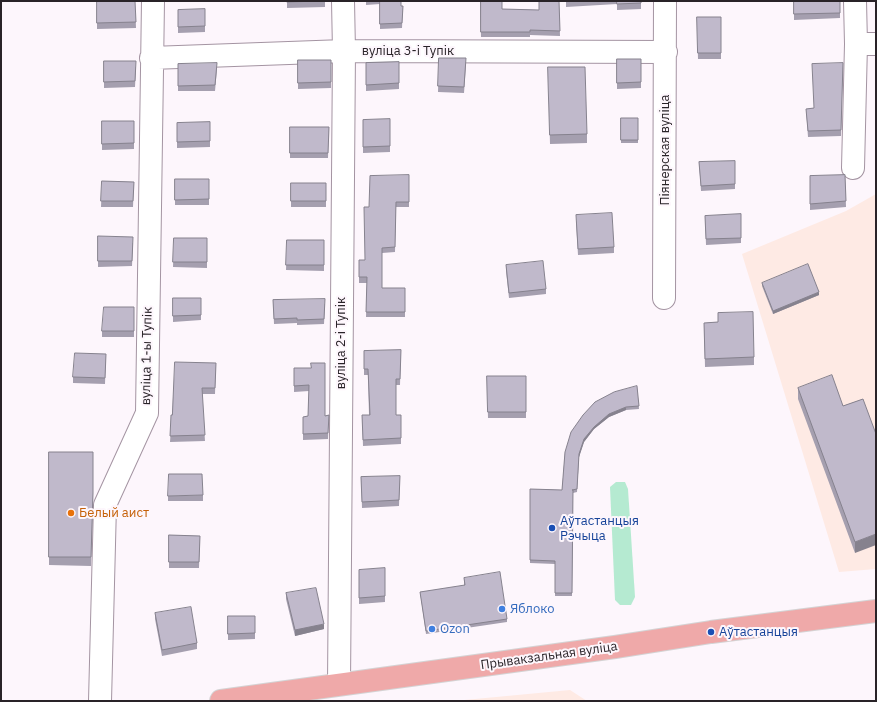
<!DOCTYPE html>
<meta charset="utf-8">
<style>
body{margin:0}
#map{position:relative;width:877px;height:702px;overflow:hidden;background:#fdf6fc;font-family:"IBM Plex Sans",sans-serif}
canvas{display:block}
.frame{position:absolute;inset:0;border:2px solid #292328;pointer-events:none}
</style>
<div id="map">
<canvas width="877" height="702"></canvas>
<div class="frame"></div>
</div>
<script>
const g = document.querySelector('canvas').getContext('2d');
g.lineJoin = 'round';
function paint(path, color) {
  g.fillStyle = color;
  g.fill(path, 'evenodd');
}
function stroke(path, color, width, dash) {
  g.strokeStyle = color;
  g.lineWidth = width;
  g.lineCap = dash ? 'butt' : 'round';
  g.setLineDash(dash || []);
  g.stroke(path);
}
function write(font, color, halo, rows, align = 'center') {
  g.font = font + ' "IBM Plex Sans",sans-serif';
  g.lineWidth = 4;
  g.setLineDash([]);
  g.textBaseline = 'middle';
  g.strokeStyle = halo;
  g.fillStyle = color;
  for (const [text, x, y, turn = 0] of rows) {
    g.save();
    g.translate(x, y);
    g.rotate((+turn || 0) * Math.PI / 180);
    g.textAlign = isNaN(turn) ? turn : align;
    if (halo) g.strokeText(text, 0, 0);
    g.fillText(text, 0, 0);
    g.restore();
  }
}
paint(new Path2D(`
 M876 194V569L839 572 742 254 846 211Z
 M570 690 587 701H454Z`), '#feeae4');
paint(new Path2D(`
 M616 482H625L628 489 635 597 631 605H620L615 600 610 487Z`), '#b5ead1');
const minor = new Path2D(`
 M856 44H876
 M151 58 344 51 666 52
 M853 168 856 44 855 1
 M664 298 665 1
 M339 684 344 51 343 1
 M100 701 105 505 147 413 153 1`);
const major = new Path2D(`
 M221 701 615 647 711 632 876 611`);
stroke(minor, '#a494a2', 24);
stroke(major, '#d4d3d4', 24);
stroke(minor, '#fff', 22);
stroke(major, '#efa9a9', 22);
paint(new Path2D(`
 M97 1H135L136 28 97 29Z
 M287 1H325V7L287 8Z
 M366 1H401V6H403L402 28 380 29V4L366 5Z
 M480 1 502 9 539 10 559 1 560 36 530 35V37H481Z
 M566 1H641V9L617 10V4L566 7Z
 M794 1 840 13V18L794 20Z
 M205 9V32L178 33V10Z
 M697 17H721V59H698Z
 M439 58 466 64 464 93 438 92Z
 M617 59 641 82V88L617 89Z
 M298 60H331V88L298 89Z
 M104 61 136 67 135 87 104 88Z
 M399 62V89L366 91V63Z
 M843 63 841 136 808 137 806 109 814 108Z
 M178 64 217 69 215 91H178Z
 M548 67 587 134V143L550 144Z
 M621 118H638V143H621Z
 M390 119V152L363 153V120Z
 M102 121H134V149L102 150Z
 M210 122V147L177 148V123Z
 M290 127H329L328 158H290Z
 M735 161V189L701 191 699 162Z
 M409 175V207H396L395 252 382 253V288H405V317H366L367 283H359V260H365L369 207Z
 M845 175 846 207 810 210V176Z
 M175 179H209V205H175Z
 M102 181 134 182 133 207H101Z
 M291 183H326V207H291Z
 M741 214V243L706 245 705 216Z
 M576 221 614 247V253L578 255Z
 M98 236 133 243 132 266 98 267Z
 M174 238H207V268L173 267Z
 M287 240H324V271L286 270Z
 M506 265 546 289V294L509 298 506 271Z
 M762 283 819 295 773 314 762 286Z
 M173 298H201V320L173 322Z
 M273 300 325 304 324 324 297 325V323L274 324Z
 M134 307V337H102V331Z
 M718 313 754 357V365L705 367 704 323 718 322Z
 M401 350 400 385H396V415H401V444L363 446 362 415H369L368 375H364V351Z
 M106 354 105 384 73 383V377Z
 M216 363 215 394H202L205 441 170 442 172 415Z
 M294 368H311L325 416 329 415 328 439 303 440V417L308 416 309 391 294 392Z
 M487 376H526V418H488Z
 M637 386 639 409 626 410 609 417 594 429 584 442 579 457 577 492 573 493 572 596H555V564L530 563V489L562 490 565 452Z
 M798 388 843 406 863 399 855 553 798 399Z
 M49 452H93V501L91 566 49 565Z
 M400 476 399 506 362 508 361 477Z
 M203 495V501H168V496Z
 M169 535 200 536 199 568H169Z
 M385 568V602L359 604V570Z
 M464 578 507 619V622L426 634 420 592 464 586Z
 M286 593 324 629 295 636 286 599Z
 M155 613 197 643V649L162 656 155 619Z
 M228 616H255V639L228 640Z`), '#a59faf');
paint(new Path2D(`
 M819 292V295L773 314V311Z
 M626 407V410L609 417 594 429 584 442 579 457 577 492 579 454 584 439 594 427 609 414Z
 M876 534V545L855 553V542Z
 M324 624V629L295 636V630Z`), '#86828e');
const building = new Path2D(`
 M97 1H135L136 22 97 23Z
 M287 1H319L287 2Z
 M380 1H401V6H403L402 23 380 24Z
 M481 1H502V9L539 10V1H559L560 31 530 30V32H481Z
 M617 1H641V3L617 4Z
 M794 1H840V13L794 14Z
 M205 9V26L178 27V10Z
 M697 17H721V53H698Z
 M439 58H466L464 87 438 86Z
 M617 59H641V82L617 83Z
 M298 60H331V82L298 83Z
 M104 61H136L135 81 104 82Z
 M399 62V83L366 85V63Z
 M217 63 215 85 178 86V64Z
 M843 63 841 130 808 131 806 109 814 108 812 64Z
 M548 67H585L587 134 550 135Z
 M621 118H638V140H621Z
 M390 119V146L363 147V120Z
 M102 121H134V143L102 144Z
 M210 122V141L177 142V123Z
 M290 127H329L328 153H290Z
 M735 161V184L701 186 699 162Z
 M409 175V202H396L395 247 382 248V288H405V312H366L367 277H359V260H365L364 207H369L370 176Z
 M845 175 846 201 810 204V176Z
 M175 179H209V199L175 200Z
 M102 181 134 182 133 201H101Z
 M291 183H326V201H291Z
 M612 213 614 247 578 249 576 215Z
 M741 214V238L706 239 705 216Z
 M98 236 133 237 132 261H98Z
 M174 238H207V262H173Z
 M287 240H324V265H286Z
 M543 261 546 289 509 293 506 265Z
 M808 264 819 292 773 311 762 283Z
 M173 298H201V315L173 316Z
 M325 299 324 319 297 320V318L274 319 273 300Z
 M104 307H134V331H102Z
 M753 312 754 357 705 359 704 323 718 322V313Z
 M401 350 400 379H396V415H401V438L363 440 362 415H370L368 369H364V351Z
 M75 353 106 354 105 378 73 377Z
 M175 362 216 363 215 388H202L205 435 170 436 171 415H172Z
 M311 363H325V416L329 415 328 433 303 434V417L308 416 309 385 294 386V368H311Z
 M832 375 843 406 863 399 876 434V534L855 542 798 388Z
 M487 376H526V412H488Z
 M637 386 639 406 626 407 609 414 594 427 584 439 579 454 577 489 572 490H573L572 593H555V561L530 560V489L562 490 565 452 571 432 583 415 595 402 614 392Z
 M49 452H93V493L91 557H49Z
 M169 474H202L203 495 168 496Z
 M400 476 399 500 362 502 361 477Z
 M169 535 200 536 199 562H169Z
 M385 568V596L359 598V570Z
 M500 572 507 619 426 631 420 592 465 585 464 578Z
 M316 588 324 624 295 630 286 593Z
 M191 607 197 643 162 650 155 613Z
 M228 616H255V633L228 634Z`);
paint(building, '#c0b9cb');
stroke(building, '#86828e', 1);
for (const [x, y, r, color] of [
 [71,513,4,"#e8710a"],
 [552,528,4,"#1a4fb4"],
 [502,609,4,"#3f7fe0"],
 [432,629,4,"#3f7fe0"],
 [711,632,4,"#1a4fb4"]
]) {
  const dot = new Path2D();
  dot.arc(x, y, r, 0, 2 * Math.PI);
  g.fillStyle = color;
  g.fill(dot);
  stroke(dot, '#fdf6fc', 1.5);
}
write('13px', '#292328', '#fdf6fc', [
 ["вуліца 3-і Тупік",408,51],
 ["Піянерская вуліца",665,150,-90],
 ["вуліца 2-і Тупік",341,343,-90],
 ["вуліца 1-ы Тупік",147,356,-89],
 ["Прывакзальная вуліца",549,656,-8]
]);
write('13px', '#c56008', '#fdf6fc', [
 ["Белый аист",79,513]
], 'left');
write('13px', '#164399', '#fdf6fc', [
 ["Аўтастанцыя",560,521],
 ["Рэчыца",560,536],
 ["Аўтастанцыя",719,632]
], 'left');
write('13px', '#366cbe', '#fdf6fc', [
 ["Яблоко",510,609],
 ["Ozon",440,629]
], 'left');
</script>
